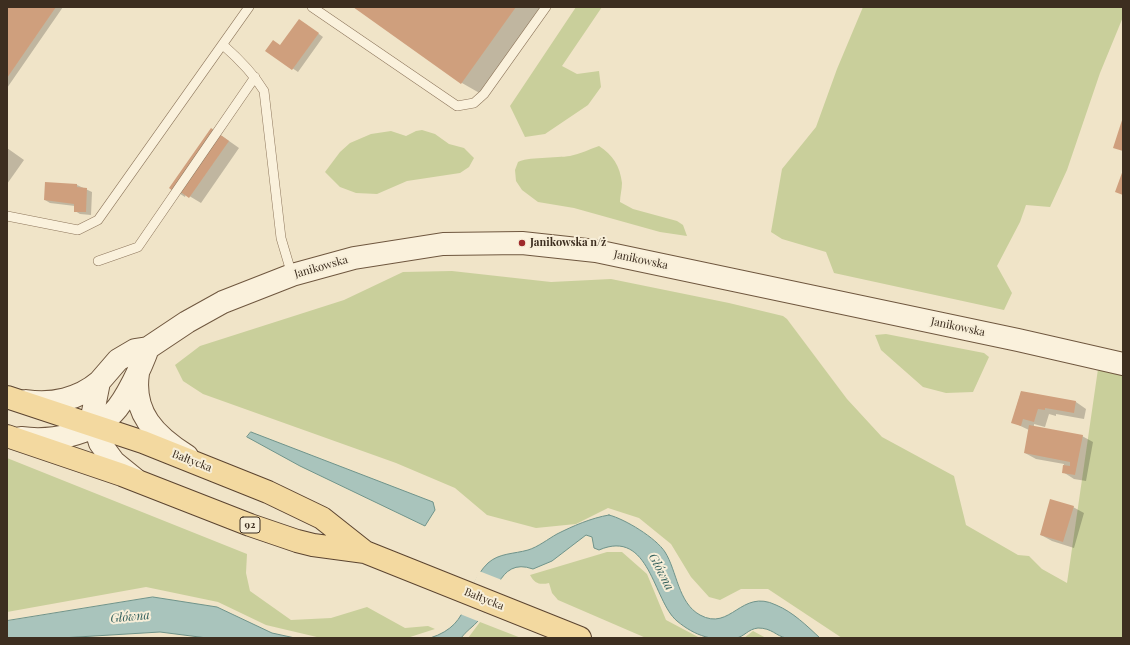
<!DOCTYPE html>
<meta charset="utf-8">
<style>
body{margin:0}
#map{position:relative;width:1130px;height:645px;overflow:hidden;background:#f0e4c8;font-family:"Playfair Display",serif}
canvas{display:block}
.frame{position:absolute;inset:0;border:8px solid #3d2e20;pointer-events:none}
</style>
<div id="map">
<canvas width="1130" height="645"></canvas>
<div class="frame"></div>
</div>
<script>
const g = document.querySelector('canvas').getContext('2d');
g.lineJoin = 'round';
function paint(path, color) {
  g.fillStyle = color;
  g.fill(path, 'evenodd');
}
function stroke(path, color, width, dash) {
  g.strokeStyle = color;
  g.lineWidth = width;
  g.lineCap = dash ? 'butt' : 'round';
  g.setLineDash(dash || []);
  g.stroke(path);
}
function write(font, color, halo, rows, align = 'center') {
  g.font = font + ' "Playfair Display",serif';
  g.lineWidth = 4;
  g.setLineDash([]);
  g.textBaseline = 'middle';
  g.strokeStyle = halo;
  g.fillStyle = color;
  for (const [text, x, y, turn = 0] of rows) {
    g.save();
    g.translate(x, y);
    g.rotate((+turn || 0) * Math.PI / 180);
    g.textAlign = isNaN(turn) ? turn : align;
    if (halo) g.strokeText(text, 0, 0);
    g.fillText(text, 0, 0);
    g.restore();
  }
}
paint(new Path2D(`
 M576 7H602L562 66 577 74 599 71 601 87 588 105 545 134 525 137 510 106Z
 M863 7H1123V17L1100 73 1067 170 1050 207 1026 205 1020 222 997 266 1012 293 1004 310 834 273 826 252 782 239 771 232 782 169 816 127 837 69Z
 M422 130 435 134 449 144 464 148 474 158 469 167 460 173 407 181 377 194 356 193 340 187 325 172 340 152 350 143 371 134 391 131 406 136 416 131Z
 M599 146C613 155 620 166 622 183 622 189 620 196 620 202L633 209 677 221 683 225 687 236 660 232 574 208 538 202 522 190 516 181 515 170 518 162C526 157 557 158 570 156 580 154 590 149 599 146Z
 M452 271 551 282 611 279 729 303 783 316 787 319 847 399 882 437 954 476 966 525 1018 555 1029 556 1042 569 1067 583 1098 369 1123 375V638H842L768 589H741L720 600 709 597 691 577 671 544 639 518 608 508 576 524 536 528 487 515 455 488 396 463 203 394 183 381 175 365 200 346 344 300 403 272Z
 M886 334 984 353 989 357 973 392 946 393 923 387 881 350 875 335Z
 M7 458 247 554 246 573 250 591 291 620 331 618 367 607 405 628 428 626 435 629 407 638H321L266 625 218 602 146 587 7 612Z
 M607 552H622L647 574 666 620 700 638H646L558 600 552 593 549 583C540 585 535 584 530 575Z
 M480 622 521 638H468Z
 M753 631 766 638H744Z`), '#c9cf9b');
const water = new Path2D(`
 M251 432 433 502 435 510 425 526 300 466 247 437Z
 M609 515C625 519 656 538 665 552 677 571 678 603 700 615 731 632 741 588 776 605 793 612 807 626 820 638 810 638 796 640 786 638 776 636 772 628 758 628 748 629 744 637 736 638 714 642 695 636 677 621 653 601 650 528 599 550L594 548 592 537 586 535 552 561 533 569C497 556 495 602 479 620 473 627 466 631 461 638H430C475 624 462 588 488 563 499 553 514 554 528 550 538 547 548 539 557 534 573 526 591 518 609 515Z
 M153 597 217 607 272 633 295 638H207L160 632 61 638H7V621Z`);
paint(water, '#a9c4bc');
stroke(water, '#6f938a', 1);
paint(new Path2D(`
 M479 571 502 580 480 622 460 614Z`), '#f0e4c8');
paint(new Path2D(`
 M7 7H63L7 88Z
 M354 7H545L483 95 462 83Z
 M304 23 323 37 298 72 267 51 281 46Z
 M222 136 239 148 201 203 186 194 185 197 174 190Z
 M7 148 24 160 7 184Z
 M77 185 92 192 91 215 80 214 75 211V206L50 203 45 200Z
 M1021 392 1076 402 1086 409 1084 419 1056 414V416L1049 414 1045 427 1034 424V427L1082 436 1093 442 1086 481 1074 479 1063 472 1064 464 1036 459 1025 453 1029 430 1012 422Z
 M1073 507 1084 513 1074 548 1052 541 1041 535Z`), '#0003');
paint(new Path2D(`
 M7 7H56L7 78Z
 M353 7H516L461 84Z
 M299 19 319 33 292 70 265 51 273 40 280 45Z
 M1123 117V151L1113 148Z
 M211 128 229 141 189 198 175 188 173 191 169 188Z
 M1123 170V195L1115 192Z
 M45 182 77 184V187L87 188 86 212H74V204L44 200Z
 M1021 391 1076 401 1074 413 1045 408V410L1038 409 1034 422 1023 419 1021 426 1011 423Z
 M1029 425 1083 435 1075 475 1062 473 1063 465 1070 466V462L1024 453Z
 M1050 499 1074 506 1063 542 1040 535Z`), '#cf9f7d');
const lane = new Path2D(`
 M312 7 457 106 474 103 484 94 546 7
 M223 45C239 59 253 73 264 91L281 238 292 275
 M7 216 78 230 98 220 249 7
 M98 261 138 247 255 77`);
const secondary = new Path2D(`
 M138 373C132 413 155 436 187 456
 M26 401C52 405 79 399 99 382
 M21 438C50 442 92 435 113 413 126 400 142 365 148 348
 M135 479 114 462 100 443 92 417 99 382 118 360 135 350 148 348 187 322 223 302 292 275 354 258 443 244 522 243 596 251 1018 340 1123 364`);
const primary = new Path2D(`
 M7 397 143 442 268 492 322 518 365 552
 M7 436 122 475 250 525 297 541 313 545 365 552 580 638`);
stroke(lane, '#8d765c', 10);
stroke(secondary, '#6f573f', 24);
stroke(primary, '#5b4430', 24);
stroke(lane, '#faf1dc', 9);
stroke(secondary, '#faf1dc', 22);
stroke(primary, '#f3d9a0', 22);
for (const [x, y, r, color] of [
 [522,243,4,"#9e2a2b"]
]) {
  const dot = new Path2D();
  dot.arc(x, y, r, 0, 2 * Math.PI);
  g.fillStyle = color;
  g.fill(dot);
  stroke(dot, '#f7eed8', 1.5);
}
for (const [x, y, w] of [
 [250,525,20]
]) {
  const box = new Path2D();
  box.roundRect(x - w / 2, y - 8, w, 16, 3);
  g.fillStyle = '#f7eed8';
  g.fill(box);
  stroke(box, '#3d2e20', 1);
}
write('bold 10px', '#3d2e20', null, [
 ["92",250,525]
]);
write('bold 11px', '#3d2e20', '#f7eed8', [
 ["Janikowska n/ż",530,243]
], 'left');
write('11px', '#3d2e20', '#f7eed8', [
 ["Janikowska",641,260,12],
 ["Janikowska",321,267,-16],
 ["Janikowska",958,327,12],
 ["Bałtycka",192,461,21],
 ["Bałtycka",484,599,22]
]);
write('italic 12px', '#2f5d5a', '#f7eed8', [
 ["Główna",661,572,62],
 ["Główna",130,617,-5]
]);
</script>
